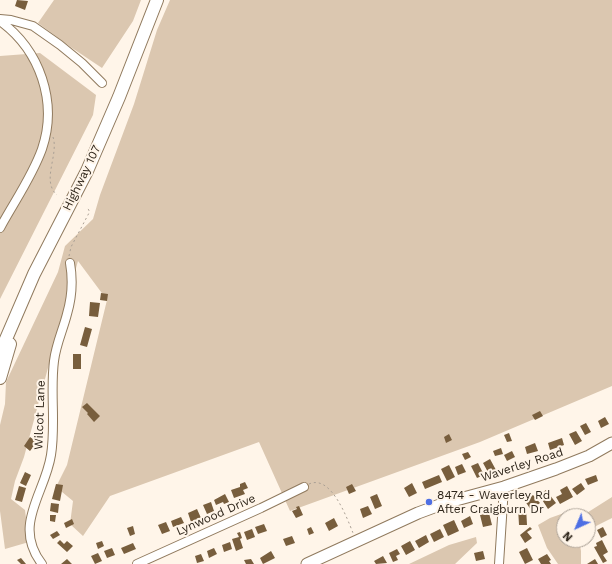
<!DOCTYPE html>
<style>
body{margin:0}
#map{position:relative;width:612px;height:564px;overflow:hidden;background:#fff5e9;font-family:"Work Sans",sans-serif}
canvas{display:block}
.north{position:absolute;left:556px;top:508px;width:40px;height:40px;box-sizing:border-box;background:#fff5e9;border:1px solid #aba196;border-radius:50%;rotate:224deg;font-size:11px;font-weight:700;line-height:16px;text-align:center;color:#2d2419}
.north::after{content:'';display:block;margin:auto;width:14px;height:18px;background:#4e6fe4;clip-path:polygon(50% 0,100% 100%,50% 72%,0 100%)}
</style>
<div id="map">
<canvas width="612" height="564"></canvas>
<div class="north">N</div>
</div>
<script>
const g = document.querySelector('canvas').getContext('2d');
g.lineJoin = 'round';
function paint(path, color) {
  g.fillStyle = color;
  g.fill(path, 'evenodd');
}
function stroke(path, color, width, dash) {
  g.strokeStyle = color;
  g.lineWidth = width;
  g.lineCap = dash ? 'butt' : 'round';
  g.setLineDash(dash || []);
  g.stroke(path);
}
function write(font, color, halo, rows, align = 'center') {
  g.font = font + ' "Work Sans",sans-serif';
  g.lineWidth = 4;
  g.setLineDash([]);
  g.textBaseline = 'middle';
  g.strokeStyle = halo;
  g.fillStyle = color;
  for (const [text, x, y, turn = 0] of rows) {
    g.save();
    g.translate(x, y);
    g.rotate((+turn || 0) * Math.PI / 180);
    g.textAlign = isNaN(turn) ? turn : align;
    if (halo) g.strokeText(text, 0, 0);
    g.fillText(text, 0, 0);
    g.restore();
  }
}
paint(new Path2D(`
 M54 0H141L133 21 102 68 72 48 38 23Z
 M170 0H612V386L480 442 290 511 259 442 110 496 83 536 70 524 73 501 56 487 67 465 107 300 78 261 52 353 24 457 15 481 11 499 25 510 29 542 5 549 0 511V425L5 404 6 382 58 272 65 246 93 219 100 195 134 104 157 30Z
 M40 53 96 95 93 115 0 299V56Z
 M612 497V518L588 530V516H582Z
 M564 513 569 516H564V540H579L581 551V564H558L547 548 538 525 550 518Z
 M476 537 477 543 455 564H409L449 545Z`), '#dbc7b0');
paint(new Path2D(`
 M17 0 28 1 25 10 15 6Z
 M101 293 108 294 107 301 100 300Z
 M90 302 100 303 98 317 89 316Z
 M85 327 92 329 87 347 80 345Z
 M73 354H81V369H73Z
 M87 403 100 416 94 422 87 414 88 413 82 407Z
 M540 411 543 416 535 420 532 415Z
 M605 417 609 424 601 428 598 421Z
 M586 423 591 432 585 435 580 426Z
 M576 431 582 441 575 445 569 434Z
 M509 433 512 441 507 442 504 435Z
 M449 434 452 440 446 443 444 437Z
 M30 437 37 442 30 451 24 446Z
 M562 438 564 445 550 450 548 443Z
 M535 443 538 451 527 454 525 447Z
 M501 448 503 454 495 456 493 451Z
 M512 451 515 457 507 461 504 455Z
 M468 452 471 457 465 460 462 454Z
 M490 459 496 470 489 474 483 463Z
 M478 463 484 475 477 478 471 466Z
 M462 464 466 472 458 475 455 467Z
 M449 465 455 477 447 481 441 469Z
 M25 472 31 475 26 486 20 483Z
 M439 475 442 482 425 489 422 482Z
 M596 475 598 481 588 485 585 479Z
 M245 482 248 488 243 490 245 494 234 498 231 490 240 487V484Z
 M412 483 417 493 409 497 404 488Z
 M581 483 585 489 577 495 572 489Z
 M56 484 63 485 60 501 52 499Z
 M352 484 356 491 349 494 346 487Z
 M19 486 26 488 22 502 15 500Z
 M567 486 573 497 560 504 556 497 562 494 560 490Z
 M546 490 556 503 548 509 539 495Z
 M225 494 229 502 224 504 223 502 216 505 214 500Z
 M377 494 382 506 375 509 370 497Z
 M533 495 540 503 531 510 525 501Z
 M211 502 214 511 207 514 203 505Z
 M51 503 59 504 58 513 50 511Z
 M299 506 303 515 296 518 292 511 297 509 296 507Z
 M368 506 372 514 363 518 360 509Z
 M526 507 527 525H519L518 508Z
 M197 509 201 518 191 522 188 513Z
 M489 513 492 525 483 527 480 515Z
 M50 515H56L55 522 50 521Z
 M470 516 473 524 464 528 461 521Z
 M181 517 184 523 173 527 171 521Z
 M334 518 338 526 329 531 325 523Z
 M72 519 74 524 66 528 64 523Z
 M454 520 459 531 448 536 443 525Z
 M166 522 170 531 162 534 158 525Z
 M264 524 267 531 258 534 255 527Z
 M133 526 135 534 130 536 127 528Z
 M311 527 314 533 309 535 307 529Z
 M530 527 532 529 527 532 532 538 525 543 520 535Z
 M603 527 607 535 601 538 597 530Z
 M252 529 255 537 247 540 244 532Z
 M440 529 444 537 434 542 430 534Z
 M57 531 60 535 53 539 50 535Z
 M240 532 242 538 240 539 243 548 236 551 232 539 239 537 237 533Z
 M426 535 429 542 419 548 415 541Z
 M292 536 295 543 286 546 283 539Z
 M60 540 64 544 67 541 73 546 67 552 57 543Z
 M602 540 608 552 603 555 607 561 603 563 594 547 597 546 596 543Z
 M102 541 104 546 98 549 96 543Z
 M410 541 415 550 406 555 401 546Z
 M230 542 232 549 224 552 222 545Z
 M133 543 136 549 124 554 121 548Z
 M112 548 115 555 107 558 104 551Z
 M214 548 217 554 209 558 207 551Z
 M527 548 533 560 525 564 519 552Z
 M397 549 400 554 396 556 398 560 393 562 389 553Z
 M271 551 275 558 263 564 260 558Z
 M483 551 485 559 476 561 474 553Z
 M98 553 102 561 95 564 91 556Z
 M201 554 204 561 197 563 195 556Z
 M547 554 551 560 549 561 551 564H541L538 559Z
 M383 556 387 563 376 564 374 561Z
 M21 558 26 564H21L17 560Z
 M67 559 72 564H61Z
 M251 559 254 564H246L244 560Z
 M595 559 598 564H587Z`), '#785e3d');
const minor = new Path2D(`
 M0 19 11 20 33 26 60 45 82 63 102 83
 M0 21C40 50 58 102 42 149 32 177 14 202 0 228
 M42 564C12 525 45 494 51 455 56 424 50 392 54 361 56 344 63 330 67 314 72 297 73 280 70 263
 M137 564 261 508 304 487
 M499 564 504 487`);
const major = new Path2D(`
 M307 564 418 513 445 503 504 487 556 469 589 456 612 443`);
const highway = new Path2D(`
 M0 353 34 274 87 171 119 97 157 0
 M0 378 10 344`);
stroke(minor, '#907a5e', 10);
stroke(major, '#907a5e', 13);
stroke(highway, '#907a5e', 14);
stroke(new Path2D(`
 M53 137C59 155 41 181 57 195
 M69 256 71 247 89 213V210L86 208
 M309 484C331 474 347 518 353 533`), '#a99f94', 1, [2, 3]);
stroke(minor, '#fff', 8);
stroke(major, '#fff', 11);
stroke(highway, '#fff', 12);
for (const [x, y, r, color] of [
 [429,502,4,"#4e6fe4"]
]) {
  const dot = new Path2D();
  dot.arc(x, y, r, 0, 2 * Math.PI);
  g.fillStyle = color;
  g.fill(dot);
  stroke(dot, '#fff5e9', 1.5);
}
write('12px', '#2d2419', '#fff5e9', [
 ["Highway 107",82,178,-64],
 ["Wilcot Lane",40,415,-88],
 ["Waverley Road",522,465,-18],
 ["Lynwood Drive",216,515,-24]
]);
write('12px', '#2d2419', '#fff5e9', [
 ["8474 - Waverley Rd",437,495],
 ["After Craigburn Dr",437,509]
], 'left');
</script>
